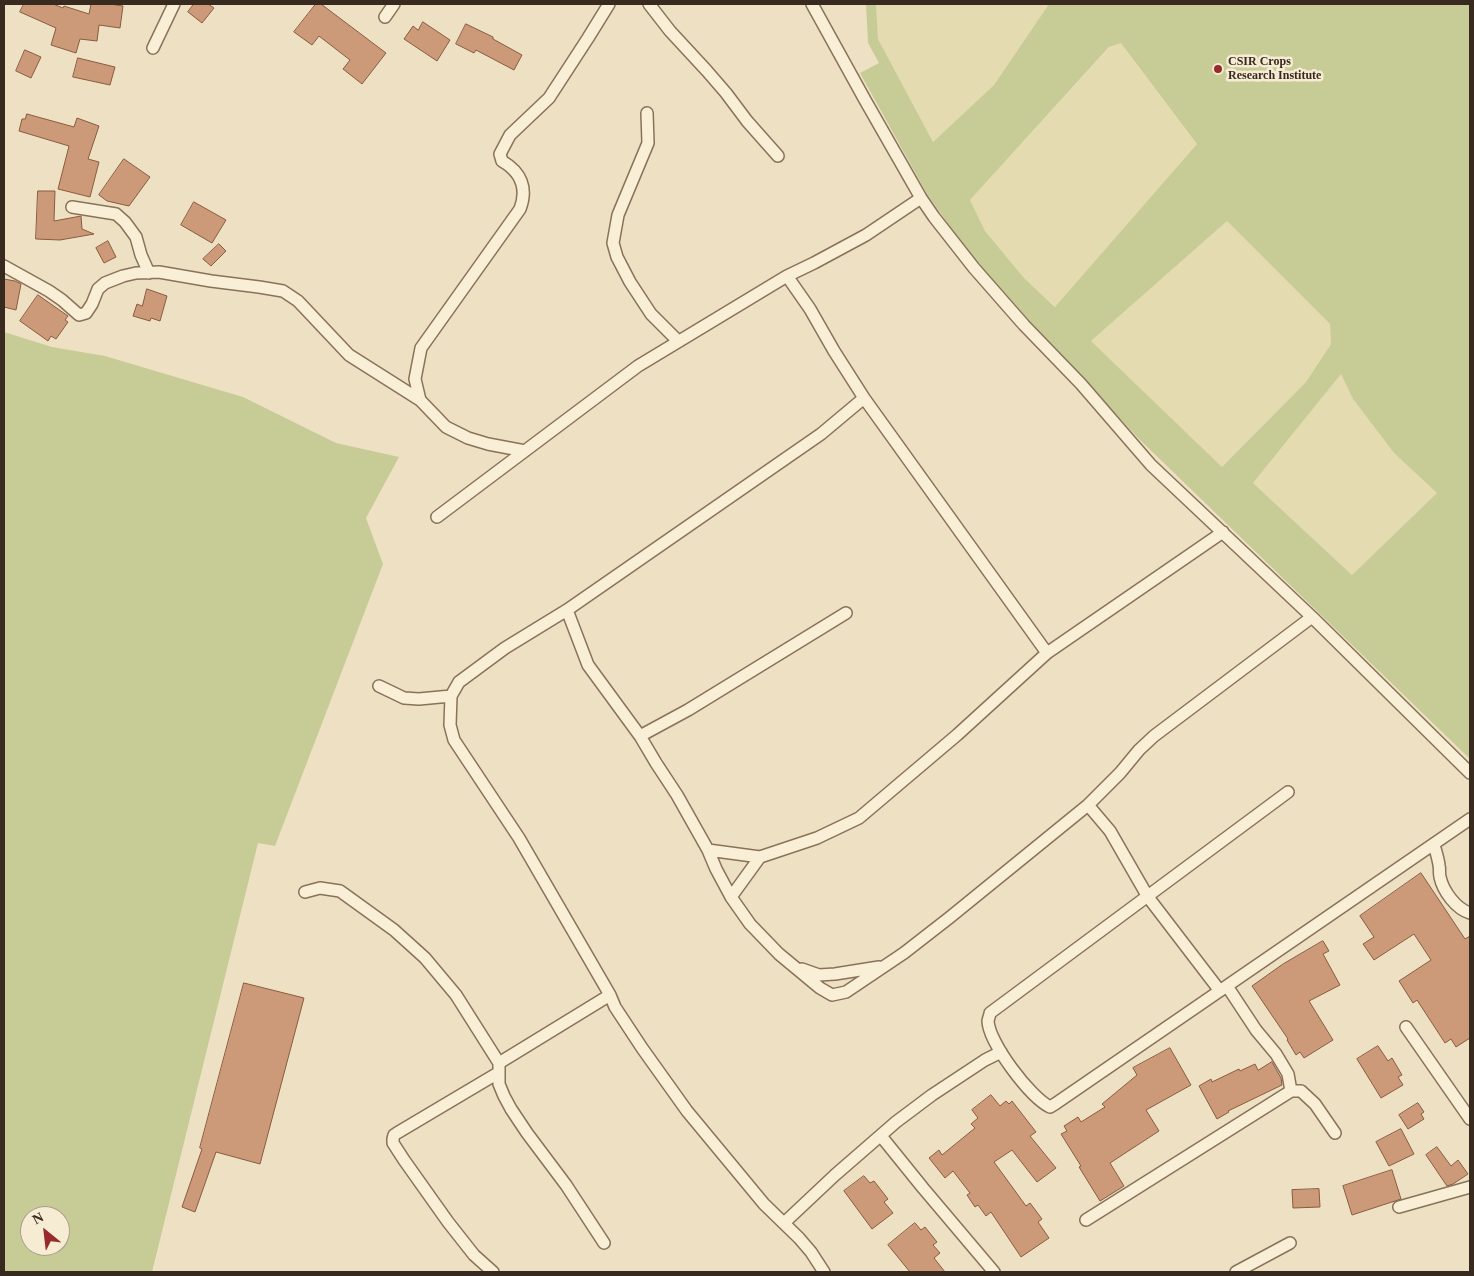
<!DOCTYPE html>
<style>
body{margin:0}
#map{position:relative;width:1474px;height:1276px;overflow:hidden;background:#eee1c3;font-family:Georgia,serif}
canvas{display:block}
.frame{position:absolute;inset:0;border:5px solid #382a1e;pointer-events:none}
.north{position:absolute;left:20px;top:1206px;width:50px;height:50px;box-sizing:border-box;background:#f6ebd3;border:1px solid #aa9e8b;border-radius:50%;rotate:331deg;font-size:14px;font-weight:700;line-height:20px;text-align:center;color:#382a1e}
.north::after{content:'';display:block;margin:auto;width:18px;height:22px;background:#98292c;clip-path:polygon(50% 0,100% 100%,50% 72%,0 100%)}
</style>
<div id="map">
<canvas width="1474" height="1276"></canvas>
<div class="frame"></div>
<div class="north">N</div>
</div>
<script>
const g = document.querySelector('canvas').getContext('2d');
g.lineJoin = 'round';
function paint(path, color) {
  g.fillStyle = color;
  g.fill(path, 'evenodd');
}
function stroke(path, color, width, dash) {
  g.strokeStyle = color;
  g.lineWidth = width;
  g.lineCap = dash ? 'butt' : 'round';
  g.setLineDash(dash || []);
  g.stroke(path);
}
function write(font, color, halo, rows, align = 'center') {
  g.font = font + ' Georgia,serif';
  g.lineWidth = 5;
  g.setLineDash([]);
  g.textBaseline = 'middle';
  g.strokeStyle = halo;
  g.fillStyle = color;
  for (const [text, x, y, turn = 0] of rows) {
    g.save();
    g.translate(x, y);
    g.rotate((+turn || 0) * Math.PI / 180);
    g.textAlign = isNaN(turn) ? turn : align;
    if (halo) g.strokeText(text, 0, 0);
    g.fillText(text, 0, 0);
    g.restore();
  }
}
paint(new Path2D(`
 M876 4H1049L994 85 933 142 878 39Z
 M1122 42 1197 144 1056 307 1024 278 985 231 970 200 1110 47Z
 M1227 221 1330 324 1331 344 1306 382 1222 467 1091 341Z
 M1341 374 1353 399 1394 453 1437 493 1352 575 1253 483Z`), '#e4dbb0');
paint(new Path2D(`
 M866 4H876L878 39 933 142 994 85 1049 4H1470V759L1139 439 993 282 963 245 927 194 860 73 879 63 868 43ZM1121 43 1197 144 1055 307 1024 278 985 231 970 200 1109 47ZM1227 221 1330 324 1331 344 1306 382 1222 467 1091 341ZM1341 374 1353 399 1394 453 1437 493 1352 575 1253 483Z
 M4 332 52 347 105 356 243 397 336 443 399 457 366 518 383 564 275 846 258 843 152 1272H4ZM30 1216H60V1246H30Z`), '#c7cc97');
const building = new Path2D(`
 M24 4H53L63 8 64 6 89 14 91 4H110L123 6 120 28 99 25 97 41 80 39 76 53 51 45 56 28 20 12Z
 M194 4H208L214 8 202 23 188 12Z
 M316 4H321L386 53 362 84 343 69 350 60 319 36 312 45 294 32Z
 M423 22 450 40 437 61 404 39 413 26 418 30Z
 M466 24 493 37V39L522 55 514 70 476 50 474 53 456 44Z
 M25 50 41 57 31 78 16 71Z
 M78 58 115 67 110 85 73 77Z
 M27 114 74 127 77 118 99 126 88 159 99 162 90 197 58 189 69 146 19 131 22 119H25Z
 M124 159 150 177 129 206 107 201 99 195Z
 M38 191H55L54 221 81 216 82 229 94 234 60 240 36 239Z
 M194 202 226 220 212 243 181 225Z
 M108 241 116 257 104 263 96 248Z
 M219 244 226 251 211 266 203 259Z
 M4 279 15 281 21 284 16 310 4 307Z
 M147 289 167 296 160 321 151 318 150 321 133 316 137 304 142 306Z
 M38 295 68 316 65 320 68 322 56 339 51 336 48 341 20 321Z
 M1421 873 1465 939 1470 936V1038L1456 1047 1451 1039 1445 1043 1417 1000 1413 1003 1399 981 1431 960 1414 934 1374 960 1363 944 1374 937 1360 916Z
 M1323 941 1329 951 1323 954 1340 985 1309 1001 1333 1040 1304 1058 1300 1052 1296 1055 1287 1040 1288 1039 1252 986 1283 964Z
 M244 983 304 998 260 1164 216 1152 195 1212 182 1207 202 1149 200 1148Z
 M1378 1046 1388 1061 1392 1058 1402 1075 1398 1077 1403 1085 1381 1098 1357 1059Z
 M1170 1048 1191 1085 1146 1110 1159 1131 1110 1163 1124 1186 1100 1201 1079 1167 1081 1166 1061 1134 1067 1131 1064 1126 1078 1117 1081 1122 1105 1107 1102 1104 1137 1075 1133 1068Z
 M1272 1062 1281 1078 1282 1085 1228 1111 1229 1112 1217 1119 1199 1086 1211 1079 1212 1082 1239 1069 1240 1071 1255 1064 1258 1070Z
 M991 1095 1000 1106 1006 1101 1009 1104 1012 1101 1036 1132 1030 1136 1056 1168 1037 1182 1012 1150 994 1162 1026 1206 1030 1203 1042 1219 1038 1222 1049 1238 1021 1257 991 1212 986 1216 978 1205 975 1207 967 1195 970 1193 953 1171 945 1178 929 1158 939 1150 942 1155 975 1128 971 1124 978 1118 972 1110Z
 M1418 1103 1424 1112 1421 1114 1424 1119 1408 1129 1399 1115Z
 M1401 1129 1414 1154 1389 1166 1376 1142Z
 M1437 1147 1451 1166 1458 1160 1468 1174 1453 1184 1447 1186 1426 1155Z
 M1392 1170 1401 1199 1352 1215 1343 1186Z
 M864 1176 870 1183 874 1181 888 1199 884 1202 893 1213 872 1229 844 1191Z
 M1319 1189 1320 1207 1293 1208 1292 1190Z
 M915 1223 921 1230 925 1227 937 1242 933 1245 940 1253 934 1258 945 1272H910L888 1245Z`);
paint(building, '#cd9a79');
stroke(building, '#885b3f', 1);
const street = new Path2D(`
 M649 4 670 31 707 71 726 93 747 121 778 156
 M812 4 865 100 921 198 934 217 974 268 1024 325 1081 384 1151 465 1312 617 1470 773
 M385 17 394 4
 M153 48 174 4
 M647 113 648 143 618 215 613 243 617 257 630 282 651 314 678 341
 M72 207 116 214 125 222 136 237 141 255 149 273
 M4 266 49 291 62 300 79 315 86 313 92 304 98 289 105 283 123 276 136 273 159 272 211 281 259 287 283 291 298 301 349 355 420 400
 M787 276 810 309 834 351 864 398 1047 653
 M525 451 488 444 468 438 446 427 420 400 415 379 421 348 520 209C528 188 521 172 502 161L500 154 510 135 549 98 588 38 609 4
 M437 517 638 366 787 276 814 263 866 235 921 198
 M567 610 588 665 640 736 656 763 677 795 708 850 716 869 731 897 750 924 779 954 820 988 832 995 846 992 904 953 949 918 1088 805 1120 773 1139 750 1154 736 1312 617
 M379 686 404 698 419 699 451 696
 M640 736 688 710 846 613
 M1288 792 990 1013C990 1015 988 1020 988 1021 989 1043 1030 1097 1050 1107L1055 1104 1470 819
 M1088 805 1110 831 1148 897 1220 991
 M1434 845C1436 852 1438 858 1439 865 1440 869 1439 873 1440 877 1443 891 1456 909 1470 913
 M708 850 760 857
 M305 892 320 888 340 891 394 930 425 958 456 995 499 1063V1084L504 1096 511 1109 527 1133 566 1185 604 1243
 M731 897 760 857 817 838 859 818 957 735 1047 653 1223 532
 M802 969 819 975 835 974 879 967
 M1227 986 1256 1030 1276 1054 1288 1074 1291 1091H1301L1315 1104 1335 1133
 M1406 1027 1470 1119
 M499 1063 610 995
 M881 1136 923 1188 994 1272
 M1399 1207 1470 1187
 M1086 1220 1291 1091
 M784 1223 835 1175 896 1122 932 1095 985 1060 1001 1052
 M493 1272 474 1255 448 1222 404 1160 393 1143V1139L394 1135 397 1133 498 1073
 M824 1272 811 1252 799 1238 764 1204 687 1111 642 1048 615 1007 610 995 519 838 454 740 450 725 451 696 459 682 505 648 567 610 821 434 864 398
 M1236 1272 1290 1243`);
stroke(street, '#89725a', 14);
stroke(street, '#f9eed6', 11);
for (const [x, y, r, color] of [
 [1218,69,5,"#98292c"]
]) {
  const dot = new Path2D();
  dot.arc(x, y, r, 0, 2 * Math.PI);
  g.fillStyle = color;
  g.fill(dot);
  stroke(dot, '#f6ebd3', 2);
}
write('bold 12px', '#382a1e', '#f6ebd3', [
 ["CSIR Crops",1228,62],
 ["Research Institute",1228,76]
], 'left');
</script>
